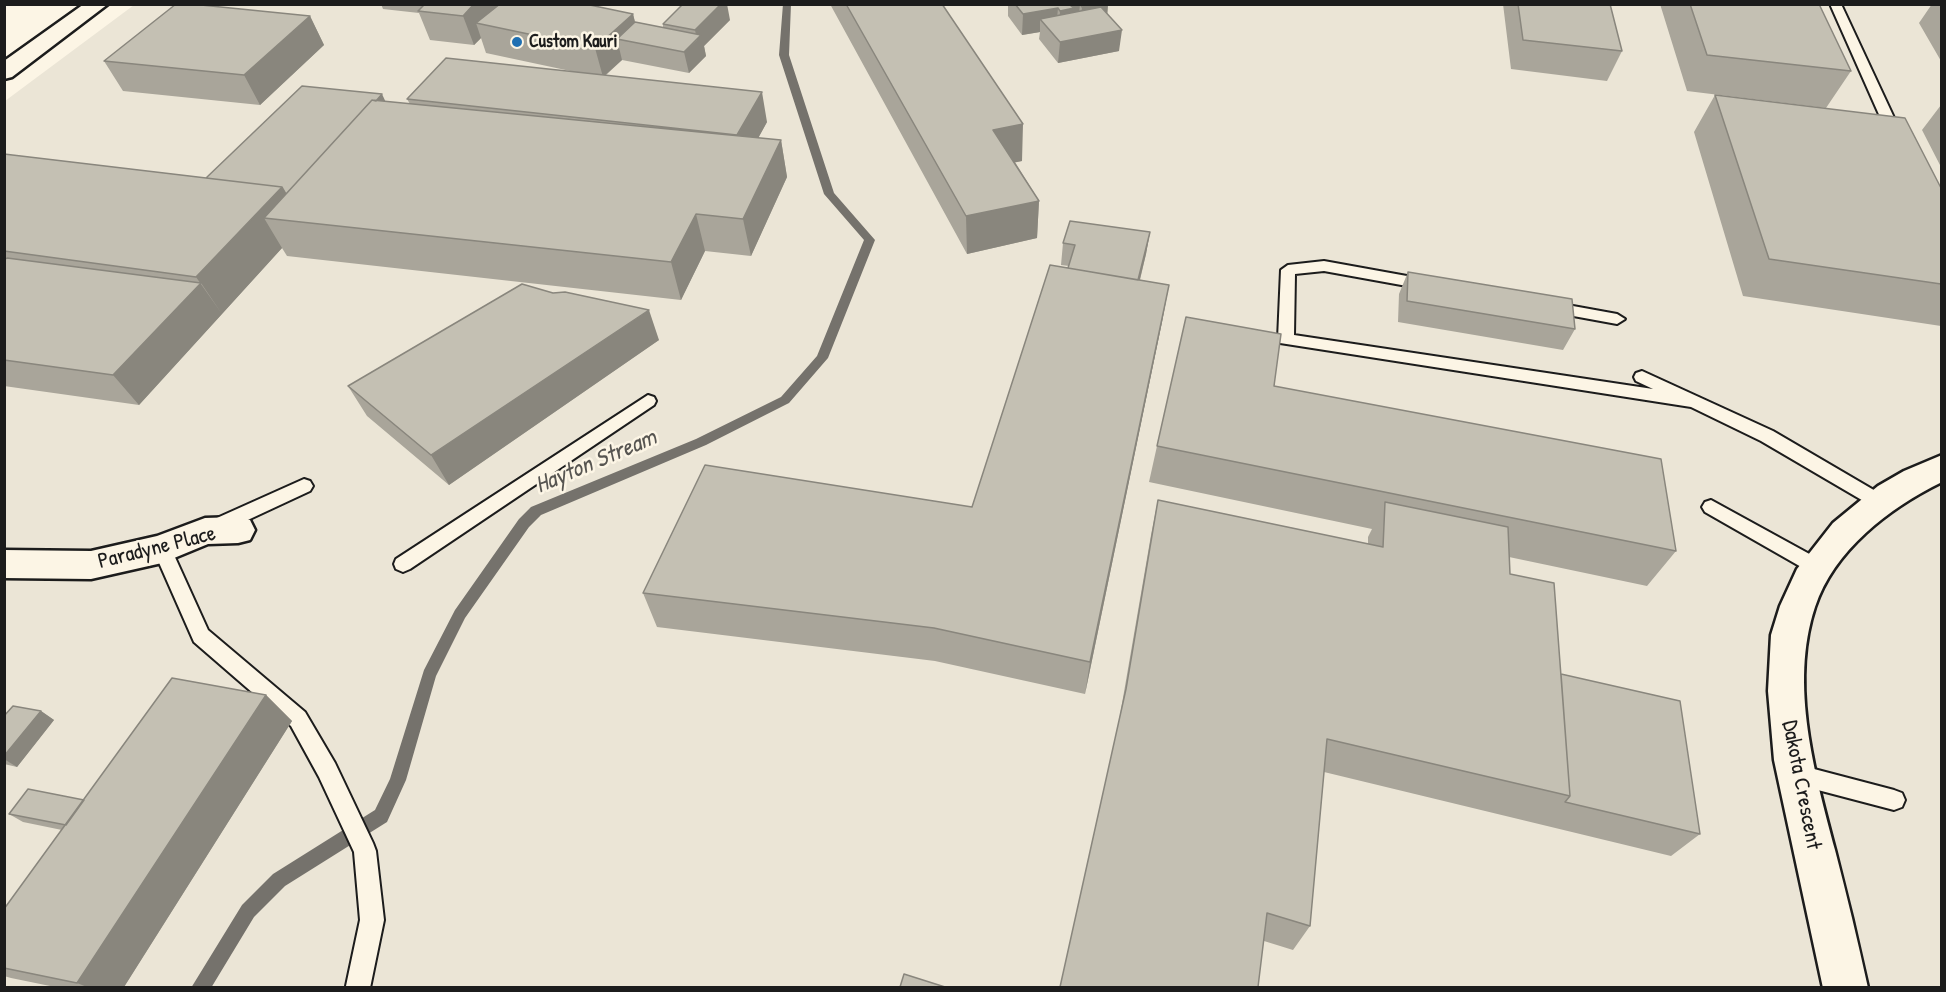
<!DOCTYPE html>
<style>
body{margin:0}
#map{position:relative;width:1946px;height:992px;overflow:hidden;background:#fcf5e5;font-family:"Patrick Hand",sans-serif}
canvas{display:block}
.frame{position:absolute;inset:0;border:6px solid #1c1c1c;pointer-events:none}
</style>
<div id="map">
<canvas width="1946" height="992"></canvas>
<div class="frame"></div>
</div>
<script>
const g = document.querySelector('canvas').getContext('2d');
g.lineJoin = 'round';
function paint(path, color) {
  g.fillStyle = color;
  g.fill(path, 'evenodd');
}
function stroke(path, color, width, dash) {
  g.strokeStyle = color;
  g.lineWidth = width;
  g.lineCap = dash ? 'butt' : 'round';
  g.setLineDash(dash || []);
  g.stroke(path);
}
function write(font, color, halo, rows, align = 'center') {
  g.font = font + ' "Patrick Hand",sans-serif';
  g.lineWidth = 5;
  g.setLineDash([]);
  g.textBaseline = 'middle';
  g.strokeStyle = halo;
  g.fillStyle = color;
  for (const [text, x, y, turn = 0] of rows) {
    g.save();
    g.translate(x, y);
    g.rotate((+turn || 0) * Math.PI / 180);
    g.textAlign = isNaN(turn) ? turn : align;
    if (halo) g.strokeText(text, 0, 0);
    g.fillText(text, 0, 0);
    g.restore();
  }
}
paint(new Path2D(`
 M134 5H1941V987L5 988V101Z`), '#ebe5d6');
paint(new Path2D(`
 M783 4H791L789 55 834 193 875 240 828 358 789 403 706 445 541 515 529 527 465 618 436 676 406 780 387 822 285 886 254 917 211 988H191L242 905 273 874 375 810 390 779 424 670 455 610 519 519 531 507 696 439 781 397 817 356 864 240 824 194 779 55Z`), '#75726c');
const service = new Path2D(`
 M1830 4H1841L1903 137 1901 140 1896 141 1889 137Z
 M1324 261 1429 280 1437 285 1429 290 1324 271 1295 274 1294 335 1653 389 1636 381 1634 377 1636 373 1642 371 1773 431 1884 496 1887 501 1884 506H1872L1761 441 1691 407 1280 343 1278 339 1281 270 1288 265Z
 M1551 302 1617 314 1625 319 1617 324 1546 311 1543 307Z
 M648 395 654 397 656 401 654 405 410 569 403 572 396 569 394 564 396 559Z
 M304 479 310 481 313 486 310 491 222 532 215 534 208 532 206 527 208 522Z
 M1711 500 1824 562 1826 567 1824 572 1817 575 1810 572 1705 512 1702 507 1705 502Z
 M162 541 169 544 208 630 305 712 335 763 373 843 376 851 384 920 370 988 346 986 360 920 354 852 319 777 291 726 194 642 153 549 155 544Z
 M1795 764 1894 790 1902 793 1905 800 1902 807 1894 810 1795 784 1787 781 1784 774 1787 767Z`);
const minor = new Path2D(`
 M84 4H108L12 77 4 79V61Z
 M1942 455V482C1889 508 1834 550 1815 607 1789 685 1815 774 1835 850 1847 896 1858 942 1868 988H1823L1774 760 1768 691 1771 635 1780 606 1797 569 1833 523 1878 486 1904 471Z
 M238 517 250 520 255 530 250 540 238 543 208 544 162 563 91 579 4 578V550L91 551 157 536 205 518Z`);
stroke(service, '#1c1c1c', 4);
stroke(minor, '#1c1c1c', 5);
paint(service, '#fcf5e5');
paint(minor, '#fcf5e5');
paint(new Path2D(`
 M381 4H585L633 14 635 22 663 28V24L730 20 704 46 706 56 689 73 622 60 606 75 767 122 758 138 781 140 787 177 751 256 705 251 681 300 287 256 282 248 139 405 4 386V154L206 178 385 102 410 104 407 99 575 72 486 53 481 38 474 45 430 40 419 13 383 9Z
 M830 4H942L1022 161 1015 162 1039 201 1037 238 967 254Z
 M1008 4H1108L1107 14 1119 51 1058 63 1039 39 1040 32 1022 35 1008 16Z
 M1503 4H1610L1622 51 1607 81 1511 69Z
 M1660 4H1819L1851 71 1826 108 1687 91Z
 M1932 4H1941V61L1919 23Z
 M310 16 324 45 260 105 123 91 104 61Z
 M1715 95 1941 284V326L1743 296 1694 132Z
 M1941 105V167L1922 130Z
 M1150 232 1146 254 1140 280 1169 285 1162 322 1085 694 935 661 657 627 643 593 972 507 1068 268 1069 266 1061 265 1063 243Z
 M1408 272 1575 329 1563 350 1398 322 1399 294Z
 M553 293 659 340 449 485 367 416 348 386Z
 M1274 386 1676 551 1647 586 1509 557 1510 574 1561 674 1700 834 1671 856 1324 772 1310 926 1293 950 1264 941 1119 721 1151 535 1158 500 1368 544V537L1372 529 1149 482 1157 446Z
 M266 695 292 721 124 987H55L11 978 4 976V909L62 830 23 822 9 814 84 800Z
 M41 711 54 720 17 767 4 764V716Z`), '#a9a59a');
paint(new Path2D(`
 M474 4H512L476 23 481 38 474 45 463 16Z
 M721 4H727L730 20 704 46 706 56 689 73 684 52 697 40 695 30Z
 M1080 4 1078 25 1059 32 1060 11 1071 6Z
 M1091 4H1108L1107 19 1080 28 1082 7Z
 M1058 8 1056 29 1040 19V32L1022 35 1023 14Z
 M633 14 640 43 617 39 622 60 603 77 595 48Z
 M310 16 324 45 260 105 244 75Z
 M1122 30 1119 51 1058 63 1060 42Z
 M762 92 767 122 743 166 737 136Z
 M382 94 396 124 264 218 282 248 222 314 196 277 282 187Z
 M1023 124 1022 161 993 167V130Z
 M781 140 787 177 751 256 743 219Z
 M1039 201 1037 238 967 254 966 216Z
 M696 214 705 251 681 300 671 262Z
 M1150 232 1146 254 1132 311 1135 290Z
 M201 283 222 314 139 405 113 375Z
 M1169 285 1162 322 1085 694 1090 662Z
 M649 310 659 340 449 485 431 455Z
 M266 695 292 721 124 987H87L77 983Z
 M41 711 54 720 17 767 4 759V756Z`), '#89867d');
const building = new Path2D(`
 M176 4H191L310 16 244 75 104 61Z
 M425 4H474L463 16 418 11Z
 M500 4H585L633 14 595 48 476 23Z
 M683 4H721L695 30 663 24Z
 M846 4H942L1023 124 993 130 1039 201 966 216Z
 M1015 4H1078L1071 6 1074 8 1060 11 1058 8 1023 14Z
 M1080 4H1094V5L1082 7Z
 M1518 4H1610L1622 51 1523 40Z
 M1690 4H1819L1851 71 1707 55Z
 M1101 7 1122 30 1060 42 1040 19Z
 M635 22 701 35 684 52 617 39Z
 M446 58 762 92 737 135 407 99Z
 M302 86 382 94 376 101 372 100 286 194 282 187 206 178Z
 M1715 95 1905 118 1941 188V284L1769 259Z
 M372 100 781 140 743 219 696 214 671 262 264 218Z
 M4 154 282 187 196 277 4 251Z
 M1070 221 1150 232 1138 280 1068 268 1075 245 1063 243Z
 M7 258 201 283 113 375 4 360V260Z
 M1050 265 1169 285 1090 662 934 628 643 593 705 465 972 507Z
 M1408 272 1572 299 1575 329 1407 301Z
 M522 284 553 293 565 292 649 310 431 455 348 386Z
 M1186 317 1281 334 1274 386 1661 459 1676 551 1157 446Z
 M1158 500 1383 547 1385 502 1508 527 1510 574 1554 583 1570 796 1327 739 1310 926 1267 913 1258 987H1060L1126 689Z
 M1561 674 1680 701 1700 834 1565 802 1570 796Z
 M172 678 266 695 77 983 4 968V909Z
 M13 706 41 711 4 756V716Z
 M28 789 84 800 66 825 9 814Z
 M904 974 945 987H900Z`);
paint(building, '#c4c0b3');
stroke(building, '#89867d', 1.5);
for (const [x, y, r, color] of [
 [517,42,6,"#1f6fb2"]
]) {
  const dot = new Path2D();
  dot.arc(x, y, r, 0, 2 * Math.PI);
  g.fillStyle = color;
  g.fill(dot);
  stroke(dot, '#fcf5e5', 2);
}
write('bold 18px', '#1c1c1c', '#fcf5e5', [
 ["Custom Kauri",529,42]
], 'left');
write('22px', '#1c1c1c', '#fcf5e5', [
 ["Paradyne Place",157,548,-14],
 ["Dakota Crescent",1801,785,79]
]);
write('italic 24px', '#575551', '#fcf5e5', [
 ["Hayton Stream",596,462,-23]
]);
</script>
